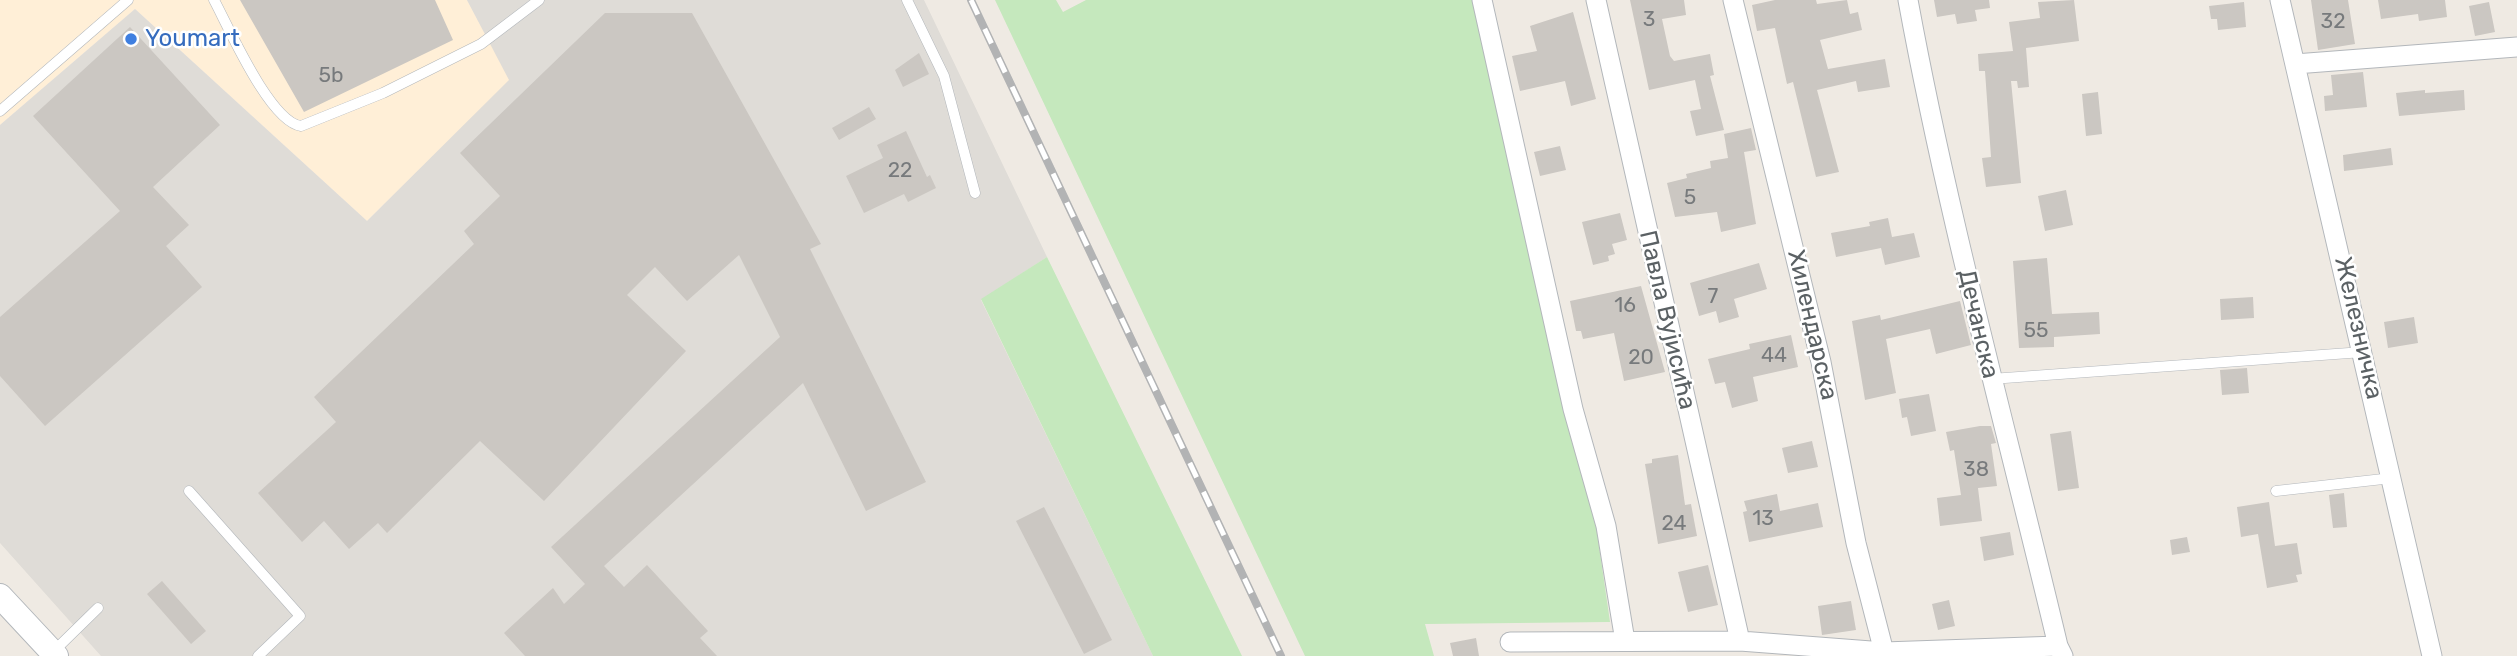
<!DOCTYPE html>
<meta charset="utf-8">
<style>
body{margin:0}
canvas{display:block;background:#efeae3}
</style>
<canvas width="2517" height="656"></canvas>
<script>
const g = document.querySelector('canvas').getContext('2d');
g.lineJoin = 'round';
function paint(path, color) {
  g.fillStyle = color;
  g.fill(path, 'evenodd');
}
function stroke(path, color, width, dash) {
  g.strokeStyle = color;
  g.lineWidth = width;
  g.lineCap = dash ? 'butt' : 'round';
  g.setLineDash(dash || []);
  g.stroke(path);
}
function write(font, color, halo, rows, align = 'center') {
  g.font = font + ' Rubik,sans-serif';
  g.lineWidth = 5;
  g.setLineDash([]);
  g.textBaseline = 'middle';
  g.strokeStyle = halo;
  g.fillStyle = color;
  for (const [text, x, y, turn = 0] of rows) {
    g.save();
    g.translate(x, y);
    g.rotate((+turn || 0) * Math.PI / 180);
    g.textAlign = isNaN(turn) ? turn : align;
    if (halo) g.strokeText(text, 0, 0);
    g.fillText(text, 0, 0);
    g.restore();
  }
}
paint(new Path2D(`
 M0 0H467L510 80 367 221 135 9 0 125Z`), '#ffefd7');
paint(new Path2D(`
 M467 0H924L1047 257 981 300 1153 656H101L0 543V125L135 9 367 221 509 80Z`), '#dfdcd7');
paint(new Path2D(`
 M995 0H1056L1063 12 1086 0H1473L1559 390 1596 525 1610 622 1425 624 1434 656H1305Z
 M1047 257 1242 656H1153L981 299Z`), '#c5e8bd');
paint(new Path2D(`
 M240 0H435L453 40 304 112Z
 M1630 0H1684L1686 15 1662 19 1670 56 1674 61 1710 54 1714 75 1710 76 1724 130 1696 136 1690 111 1701 109 1695 80 1649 90Z
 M1775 0H1816L1817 4 1847 0 1850 14 1858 12 1862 30 1820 40 1828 69 1885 59 1890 87 1858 92 1856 81 1817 90 1839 172 1816 177 1793 82 1787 84 1775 28 1757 31 1752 5Z
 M1934 0H1989L1990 8 1975 10 1977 21 1957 24 1955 14 1937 17Z
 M2074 0 2079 41 2026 48 2029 87 2018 88 2017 81H2011L2021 183 1986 187 1982 158 1991 157 1985 71H1979L1978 54 2013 51 2009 22 2040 18 2038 2Z
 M2311 0H2348L2355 44 2318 50Z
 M2378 0H2445L2447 17 2419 21 2418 14 2381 19Z
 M2244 2 2246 27 2218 30 2217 19H2211L2209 6Z
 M2489 2 2495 32 2475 36 2469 6Z
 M1573 12 1596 99 1571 106 1565 81 1520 91 1512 56 1537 51 1530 26Z
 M605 13H692L821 244 810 249 926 482 866 511 803 383 604 566 624 587 647 565 708 631 700 638 717 656H525L504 633 553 588 564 604 585 584 551 547 780 337 739 255 687 301 655 267 627 295 686 351 544 501 480 441 387 533 378 523 349 549 324 521 302 542 258 493 336 422 314 397 474 244 464 231 500 196 460 153Z
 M130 27 220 125 153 187 189 225 166 246 202 287 45 426 0 376V317L120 211 33 116Z
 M919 53 929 74 903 87 895 70Z
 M2363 72 2367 107 2325 111 2324 96 2333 95 2331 75Z
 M2425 90V93L2464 90 2465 110 2399 116 2396 93Z
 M2098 92 2102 134 2086 136 2082 94Z
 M869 107 876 119 839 140 832 128Z
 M1751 128 1756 150 1744 152 1756 224 1721 232 1717 212 1675 217 1667 183 1687 178 1686 174 1711 168 1710 161 1728 158 1724 134Z
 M906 131 927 177 930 175 936 188 908 202 904 194 864 213 846 176 883 158 877 145Z
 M1560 146 1566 170 1540 176 1534 152Z
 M2391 148 2393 165 2344 171 2343 155Z
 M2066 190 2073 225 2045 231 2038 196Z
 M1620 213 1627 240 1612 244 1615 254 1608 256 1609 261 1593 265 1582 222Z
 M1888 218 1892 237 1914 233 1920 257 1885 265 1881 248 1836 257 1831 233 1870 226 1869 222Z
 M2047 258 2052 314 2099 312 2100 334 2054 337V347L2019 348 2013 261Z
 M1759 263 1767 289 1734 299 1739 317 1719 323 1716 311 1699 316 1690 283Z
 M1641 286 1665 372 1624 381 1614 333 1583 339 1581 331H1576L1570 301Z
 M2253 297 2254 318 2221 320 2220 299Z
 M1960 301 1971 345 1936 354 1930 329 1886 339 1896 393 1865 400 1852 321 1880 315 1881 320Z
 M2414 317 2418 343 2388 348 2384 322Z
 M1791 335 1798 367 1753 377 1758 401 1732 408 1725 382 1715 384 1708 359 1750 349 1749 344Z
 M2247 368 2249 393 2222 395 2220 370Z
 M1929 394 1936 431 1911 436 1907 417 1902 418 1899 399Z
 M1980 426H1991L1996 443 1991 444 1997 486 1978 488 1982 521 1940 526 1937 498 1961 495 1954 450 1950 451 1946 432Z
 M2071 431 2079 488 2058 491 2050 434Z
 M1812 441 1818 467 1788 473 1782 448Z
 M1678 455 1685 505 1691 504 1697 536 1658 544 1645 464 1652 463V459Z
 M2344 493 2347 527 2333 528 2329 495Z
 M1777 494 1780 511 1818 503 1823 527 1749 542 1743 512 1747 511 1744 501Z
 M2269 502 2275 546 2297 543 2302 574 2296 575 2298 582 2267 588 2258 534 2241 537 2237 507Z
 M1044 507 1112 640 1084 654 1016 521Z
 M2010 532 2014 555 1984 561 1980 537Z
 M2187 537 2190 552 2172 555 2170 540Z
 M1708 565 1718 605 1688 612 1678 572Z
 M162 581 206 631 191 644 147 594Z
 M1949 600 1955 626 1938 630 1932 604Z
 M1851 601 1856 630 1822 635 1818 606Z
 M1476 638 1479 656H1453L1450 643Z`), '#cbc7c2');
const service = new Path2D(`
 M214 0C229 28 270 122 301 126L383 93 481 44 539 0
 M907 0 944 76 975 193
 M0 111 128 0
 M1991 379 2363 352
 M189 491 300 616 258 656
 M2276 491 2392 478
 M53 652 98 608`);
const minor = new Path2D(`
 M1482 0 1573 409 1606 526 1625 641
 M1596 0 1740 641
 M1733 0 1821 362 1856 543 1884 652
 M1908 0C1948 218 2007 431 2058 646L2063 656
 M2280 0 2432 656
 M2295 64 2517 47
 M1510 642 1740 641 1884 652 2058 646`);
const tertiary = new Path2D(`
 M0 596 56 656`);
stroke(service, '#b3b7bb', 11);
stroke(minor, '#b3b7bb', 21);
stroke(tertiary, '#b3b7bb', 26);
stroke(service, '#fff', 10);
stroke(minor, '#fff', 19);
stroke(tertiary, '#fff', 24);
const rail = new Path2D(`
 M971 0 1281 656`);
stroke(rail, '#b2b3b4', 8);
stroke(rail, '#fff', 5, [16]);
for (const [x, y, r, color] of [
 [131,39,7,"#3f7fe0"]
]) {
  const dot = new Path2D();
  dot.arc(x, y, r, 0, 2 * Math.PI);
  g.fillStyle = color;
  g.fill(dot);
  stroke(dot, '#fff', 2.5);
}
write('21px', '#777a7c', null, [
 ["3",1649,20],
 ["32",2333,22],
 ["5b",331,76],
 ["22",900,171],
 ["5",1690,198],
 ["7",1713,297],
 ["16",1625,306],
 ["55",2036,331],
 ["44",1774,356],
 ["20",1641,358],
 ["38",1976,470],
 ["13",1763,519],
 ["24",1674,524]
]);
write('24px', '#366cbe', '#fff', [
 ["Youmart",145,39]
], 'left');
write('24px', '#5b6164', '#fff', [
 ["Павла Вујисића",1667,320,77],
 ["Дечанска",1978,324,77],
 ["Хилендарска",1812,325,77],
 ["Железничка",2358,328,77]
]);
</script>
